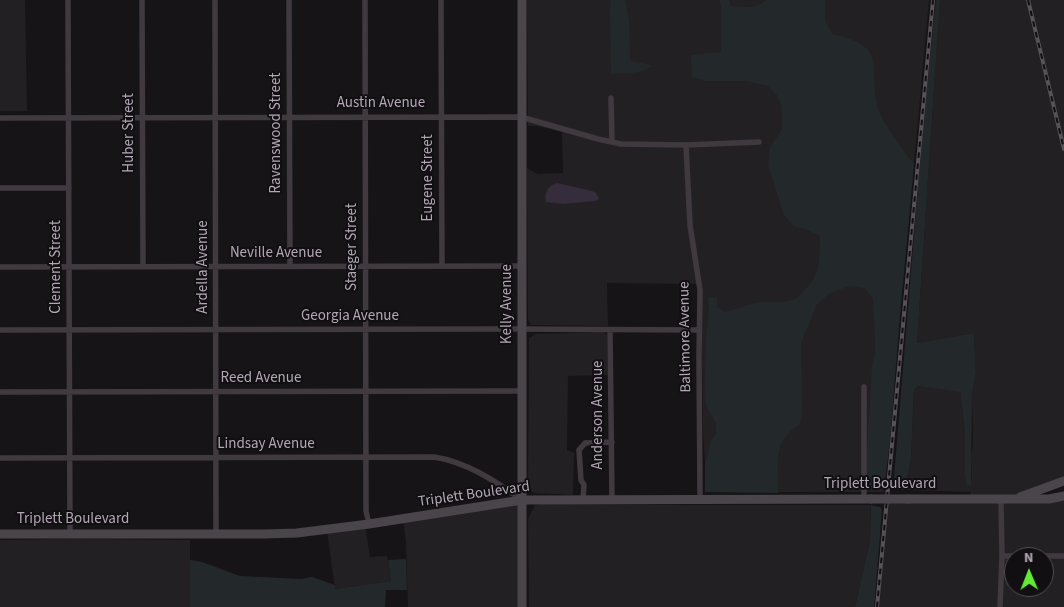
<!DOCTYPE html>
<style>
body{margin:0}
#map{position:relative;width:1064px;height:607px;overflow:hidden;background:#161416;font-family:"Source Sans 3",sans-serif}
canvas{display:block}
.north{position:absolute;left:1004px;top:547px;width:50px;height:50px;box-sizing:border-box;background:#110f11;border:1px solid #524c53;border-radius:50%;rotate:359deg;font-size:14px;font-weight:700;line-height:20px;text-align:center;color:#b3a7b6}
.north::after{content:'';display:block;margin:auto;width:18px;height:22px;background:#61eb37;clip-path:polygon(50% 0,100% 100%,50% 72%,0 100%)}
</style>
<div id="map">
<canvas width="1064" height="607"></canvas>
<div class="north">N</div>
</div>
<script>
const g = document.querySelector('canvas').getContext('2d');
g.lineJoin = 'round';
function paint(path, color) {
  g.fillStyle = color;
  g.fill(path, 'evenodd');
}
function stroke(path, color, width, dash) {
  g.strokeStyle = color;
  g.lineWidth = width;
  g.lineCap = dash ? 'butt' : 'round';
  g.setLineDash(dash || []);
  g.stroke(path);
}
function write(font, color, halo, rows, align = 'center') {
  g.font = font + ' "Source Sans 3",sans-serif';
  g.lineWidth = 4;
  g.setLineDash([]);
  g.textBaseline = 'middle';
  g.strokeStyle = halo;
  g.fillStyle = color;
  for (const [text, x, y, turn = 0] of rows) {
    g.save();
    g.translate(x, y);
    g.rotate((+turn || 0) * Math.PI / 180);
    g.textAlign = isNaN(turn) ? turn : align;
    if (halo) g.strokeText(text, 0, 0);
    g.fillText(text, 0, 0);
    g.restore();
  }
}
paint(new Path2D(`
 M0 0H25L27 111H0Z
 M527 0H929L884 492H705L706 476 703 433 701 284 607 283 608 326 531 325 528 320 527 168 538 174 563 173 562 132 537 126H528Z
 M940 0H1064V481L1015 498 1064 496V607H879L888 499H971V492L905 490 911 458 914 390 918 386 960 391 965 432V456L972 480 971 459 973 444 972 394 976 373 974 333 917 343ZM1014 557H1044V587H1014Z
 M603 332 607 335 608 375 568 376 567 450 574 453 573 495 534 493 528 489 529 338 536 334Z
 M522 500V607H408L406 542 403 519Z
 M558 502 588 504 690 505H871L870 540 855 607H529L528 519 535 505Z
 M365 525 370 557 387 556 391 581 335 589 327 530Z
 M75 539 190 540V607H0V540Z`), '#232023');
paint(new Path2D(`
 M611 0H625L629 20 630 60C637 64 644 62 651 66 640 75 624 73 611 74L610 9Z
 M719 0H729L731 6 749 7 759 5 767 0H825V21L832 34C890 47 867 66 878 109 882 121 905 154 914 164L900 313 890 442 884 488 873 490 868 485 866 467 872 367 875 353V336L873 298 864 288 849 286 830 293 817 304 801 343 802 410 800 424C772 442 778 462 778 493L705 492V464L711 441 716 434V423L706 405 705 386 706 339 709 309 708 298 717 297V307L725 312C737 309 749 304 762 302 773 301 786 304 797 298 799 297 802 293 805 290 821 274 820 258 820 236L803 228 794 226 784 215 768 165 770 147 782 130V106L777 95 768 86 747 81H706L692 77 691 55 721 52V5Z
 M936 0H940L917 343 974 333 976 373 972 394 971 485 967 486 965 474V432L960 392 918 386 914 390 911 458 905 490H893L924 114Z
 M871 505 880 507 882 510 874 607H855L870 540Z
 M406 559 407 590H386L385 607H190V560L202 562 240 576 301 579 312 577 335 585V589L391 581 388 560Z`), '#23292b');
paint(new Path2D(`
 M557 183 592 191 596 193 599 199 595 201 563 204 546 202C544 192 548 186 557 183Z`), '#352d3b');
stroke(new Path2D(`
 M68 0 70 534
 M142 0 143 266
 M215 0 216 534
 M289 0 290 266
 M365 0 366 511 369 524
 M441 0 442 266
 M611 98 612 142
 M0 118 521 117 598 139 621 144 686 145 759 142
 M686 145 690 225 700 290 699 357 700 500
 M0 188H69
 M0 267 522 266
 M0 330 511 329 699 330
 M610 330 612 500
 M0 392 522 391
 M0 458 434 457C467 462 495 481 522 500
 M864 499V387
 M583 500 584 485 581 480 579 450 585 443 612 442
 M1002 556H1064
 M1000 607 1002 556 1001 500`), '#403a40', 5.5);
stroke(new Path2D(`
 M522 0V607
 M1020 497 1064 481
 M908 499H1049L1064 496
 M0 534H265L297 533 369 524 522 500 871 499`), '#4a444b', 9);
const rail = new Path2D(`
 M1028 0 1064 149
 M877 607 933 0`);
stroke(rail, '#575158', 4);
stroke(rail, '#110f11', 2, [5.5]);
stroke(new Path2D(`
 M871 499H908`), '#4a444b', 9);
write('15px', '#b3a7b6', '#110f11', [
 ["Austin Avenue",381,104],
 ["Huber Street",130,133,-90],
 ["Ravenswood Street",277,133,-90],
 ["Eugene Street",429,178,-90],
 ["Staeger Street",353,247,-90],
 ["Neville Avenue",276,254],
 ["Clement Street",57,267,-90],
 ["Ardella Avenue",204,267,-90],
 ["Kelly Avenue",508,304,-90],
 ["Georgia Avenue",350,317],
 ["Baltimore Avenue",686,337,-91],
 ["Reed Avenue",261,379],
 ["Anderson Avenue",599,415,-90],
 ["Lindsay Avenue",266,445],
 ["Triplett Boulevard",880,485],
 ["Triplett Boulevard",474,495,-8],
 ["Triplett Boulevard",73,520]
]);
</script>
